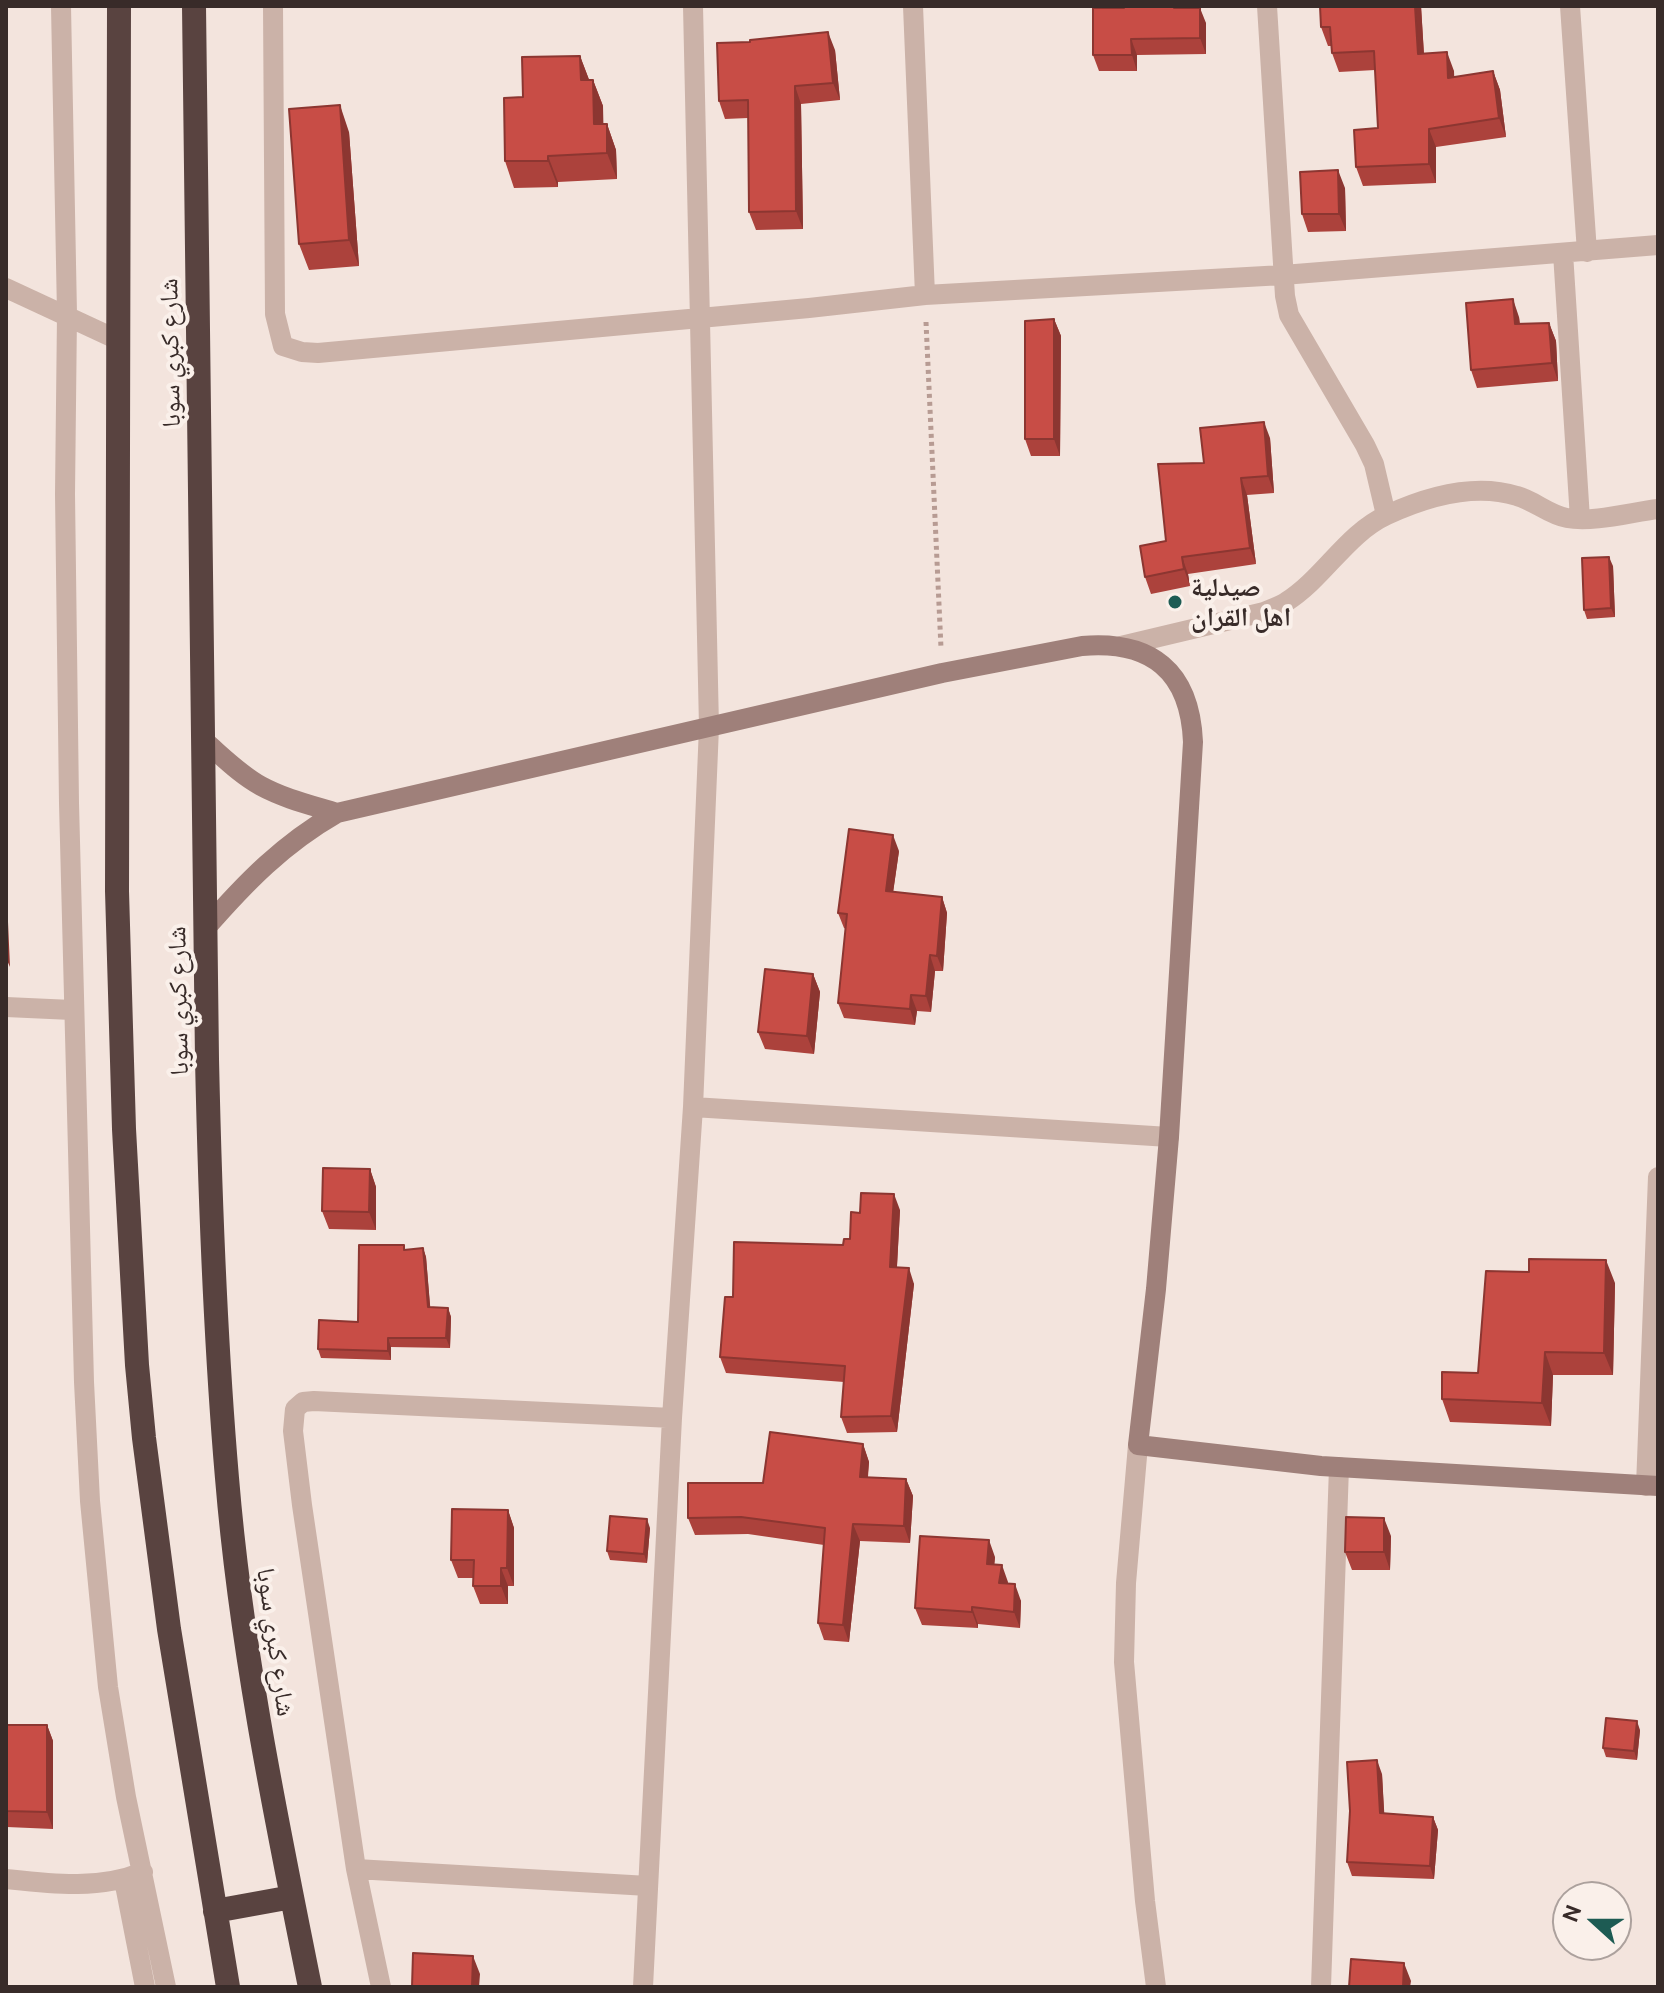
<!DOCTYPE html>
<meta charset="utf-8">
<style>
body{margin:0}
#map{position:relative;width:1664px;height:1993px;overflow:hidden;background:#f3e4dd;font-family:Ubuntu,sans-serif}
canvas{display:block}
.frame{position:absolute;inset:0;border:8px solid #382b29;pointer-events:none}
.north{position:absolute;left:1552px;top:1881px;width:80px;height:80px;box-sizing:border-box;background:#faf0ea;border:2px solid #aca19d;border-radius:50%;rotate:291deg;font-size:22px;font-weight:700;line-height:32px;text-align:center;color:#382b29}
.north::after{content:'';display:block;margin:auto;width:28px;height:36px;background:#1d5b53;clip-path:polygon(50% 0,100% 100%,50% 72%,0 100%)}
</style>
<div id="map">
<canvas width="1664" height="1993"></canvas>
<div class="frame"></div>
<div class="north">N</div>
</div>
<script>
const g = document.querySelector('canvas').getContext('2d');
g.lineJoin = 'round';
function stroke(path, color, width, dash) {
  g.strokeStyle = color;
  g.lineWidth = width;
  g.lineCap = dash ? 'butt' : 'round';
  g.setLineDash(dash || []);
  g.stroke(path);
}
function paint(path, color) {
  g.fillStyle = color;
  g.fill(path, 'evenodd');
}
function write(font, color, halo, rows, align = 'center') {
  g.font = font + ' Ubuntu,"Noto Naskh Arabic",sans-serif';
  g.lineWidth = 8;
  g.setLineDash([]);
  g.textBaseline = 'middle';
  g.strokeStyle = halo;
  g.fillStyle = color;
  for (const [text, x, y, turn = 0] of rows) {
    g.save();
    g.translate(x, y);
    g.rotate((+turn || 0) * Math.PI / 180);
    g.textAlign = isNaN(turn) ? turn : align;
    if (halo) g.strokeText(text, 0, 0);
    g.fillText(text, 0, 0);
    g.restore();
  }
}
stroke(new Path2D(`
 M926 322 941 648`), '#b79b93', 5, [4, 4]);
stroke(new Path2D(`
 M61 6 67 314 65 494 69 803 84 1382 90 1501 108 1687 126 1797 166 1987
 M273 6 275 314 283 346 302 352 318 353 809 308 925 295 1283 275 1658 245
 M913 6 925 295
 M1267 6 1285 296 1289 315 1365 445 1374 464 1386 515
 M1570 6 1587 252
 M1563 253 1580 519
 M6 288 118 340
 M1121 646 1264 612C1271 609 1280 606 1286 602 1324 578 1346 534 1387 515 1426 497 1475 483 1517 496 1535 501 1549 515 1567 518 1593 523 1632 512 1658 509
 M6 1007 72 1010
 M693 1107 1169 1137
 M1138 1445 1126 1583 1124 1662 1145 1901 1156 1987
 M1646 1486 1658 1177
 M356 1869 648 1886
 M6 1879C52 1884 99 1890 143 1872
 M124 1880 145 1987
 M381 1987 356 1869 302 1505 293 1431 295 1409 303 1402 314 1401 672 1418
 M643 1987 672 1418 693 1107 709 727 693 6
 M1321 1987 1339 1467`), '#cbb2a8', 20);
stroke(new Path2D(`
 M202 739C221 755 239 774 261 786 285 799 311 805 337 813
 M205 929C246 882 283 844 337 813L942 673 1082 646C1151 640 1190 671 1193 742L1169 1137 1156 1289 1138 1445 1321 1466 1658 1486`), '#9f807a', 20);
stroke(new Path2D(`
 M119 6 117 891 124 1129 137 1365 144 1438 169 1629 228 1987
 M194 6 207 1059C210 1198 215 1338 227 1478 241 1649 276 1818 310 1987
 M215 1911 292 1897`), '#594340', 24);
paint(new Path2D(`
 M1124 6H1179V8L1206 23V54L1137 55V71H1099L1093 55Z
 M1320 6H1421L1424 54 1454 71V77L1493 71 1500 90 1506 137 1436 147V183L1363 186 1356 167 1378 128 1375 70 1339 72 1332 53 1331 46H1328L1321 27Z
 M835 50 840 100 801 104 803 229 756 230 749 212 748 118 725 119 719 101Z
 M580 56 589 80H593L603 106V124H607L616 150 617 179 558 182V187L514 188 505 161 523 97Z
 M349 132 359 266 309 270 299 244Z
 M1345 188 1346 231 1308 232 1302 214Z
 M1519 317 1520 324 1549 323 1556 341 1558 381 1477 388 1471 370Z
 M1054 319 1061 336 1060 456H1031L1025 439Z
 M1270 438 1274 493 1247 495 1256 564 1188 574 1190 586 1151 594 1145 577 1166 541 1204 463Z
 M1613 566 1615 617 1587 619 1584 610Z
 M899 851 893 892 942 897 947 913 943 971H935L931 1012 917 1011 915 1025 844 1018 838 1003 846 929 844 928 838 913Z
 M813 974 820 992 814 1054 765 1049 758 1032Z
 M370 1169 376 1187V1230L329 1229 322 1211Z
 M900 1210 897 1267 914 1284 897 1432 847 1433 841 1417 844 1382 726 1373 720 1357 733 1297 843 1245 850 1239 860 1213Z
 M404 1245 405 1250 423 1248 426 1257 430 1307 448 1308 451 1317 450 1348 391 1347V1360L321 1358 318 1349 358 1322Z
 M1615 1283 1613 1375H1553L1551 1426 1450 1422 1442 1399 1478 1373Z
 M863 1444 869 1462 868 1477 906 1479 913 1496 910 1543 860 1541 849 1642 824 1640 818 1623 824 1545 748 1534 695 1535 688 1518 763 1483Z
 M508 1510 514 1528V1586H508V1604H480L473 1586 474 1578H458L451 1560Z
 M650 1528 647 1563 610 1560 607 1551Z
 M1391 1536 1390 1570H1352L1345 1552Z
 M995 1557 994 1565 1021 1601 1020 1628 978 1624V1628L922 1625 915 1608Z
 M6 1725H47L53 1741V1829L7 1827Z
 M1640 1730 1637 1760 1606 1757 1603 1748Z
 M1382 1774 1384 1813 1433 1817 1438 1830 1434 1879 1352 1876 1347 1862Z`), '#ac423c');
paint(new Path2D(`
 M1415 6H1421L1425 73 1418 54Z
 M1200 8 1206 23V54L1200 38Z
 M828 32 835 50 840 100 833 83Z
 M1131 39 1137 55V71L1132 55Z
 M1447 52 1454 71 1455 97 1448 78Z
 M580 56 590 82 581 80Z
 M1493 71 1500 90 1506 137 1499 118Z
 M593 80 603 106 604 151 594 124Z
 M795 86 801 104 803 229 796 211Z
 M340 105 349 132 359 266 349 240Z
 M607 124 616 150 617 179 607 153Z
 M1429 129 1436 147V183L1429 164Z
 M548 156 558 182V187L548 161Z
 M1338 170 1345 188 1346 231 1339 214Z
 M1513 299 1519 317 1521 342 1515 324Z
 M1054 319 1061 336 1060 456 1054 439Z
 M1549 323 1556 341 1558 381 1552 363Z
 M1264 422 1270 438 1274 493 1268 476Z
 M1241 478 1247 495 1256 564 1250 548Z
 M1182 557 1188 574 1190 586 1184 569Z
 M1609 557 1613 566 1615 617 1611 608Z
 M893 835 899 851 891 907 886 891Z
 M942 897 947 913 943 971 937 956Z
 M6 918 8 922 10 967 6 958Z
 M930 955 935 971 931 1012 926 996Z
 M813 974 820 992 814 1054 807 1036Z
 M911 995 917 1011 915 1025 910 1009Z
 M370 1169 376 1187V1230L369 1212Z
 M894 1194 900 1210 896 1283 890 1267Z
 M423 1248 426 1257 431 1316 428 1307Z
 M1606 1260 1615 1283 1613 1375 1604 1353Z
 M909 1268 914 1284 897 1432 891 1416Z
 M448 1308 451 1317 450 1348 446 1338Z
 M388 1338 391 1347V1360L388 1351Z
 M1545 1352 1553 1375 1551 1426 1542 1403Z
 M863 1444 869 1462 866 1494 860 1477Z
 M906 1479 913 1496 910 1543 904 1526Z
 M508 1510 514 1528V1586L507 1568Z
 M1384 1518 1391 1536 1390 1570 1384 1552Z
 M647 1519 650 1528 647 1563 644 1554Z
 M853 1524 860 1541 849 1642 843 1625Z
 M989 1540 995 1557 993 1581 987 1564Z
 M1002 1565 1008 1582 1006 1600 999 1583Z
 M501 1568 508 1586V1604L501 1586Z
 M1015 1584 1021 1601 1020 1628 1014 1612Z
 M972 1607 978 1624V1628L972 1612Z
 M1637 1721 1640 1730 1637 1760 1634 1751Z
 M47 1725 53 1741V1829L47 1812Z
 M1377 1760 1382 1774 1385 1826 1380 1813Z
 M1433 1817 1438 1830 1434 1879 1430 1866Z
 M473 1956 480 1974 479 1987H472Z
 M1404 1963 1411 1981 1410 1987H1403Z`), '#8c3631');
const building = new Path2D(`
 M1124 6H1174V8H1200V38L1131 39 1132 55H1093V8H1124Z
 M1320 6H1415L1418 54 1447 52 1448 78 1493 71 1499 118 1429 129V164L1356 167 1354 130 1378 128 1374 51 1332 53 1330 27H1321Z
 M828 32 833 83 795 86 796 211 749 212 748 100 719 101 717 43 750 42V40Z
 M580 56 581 80H593L594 124H607V153L548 156V161H505L504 98 523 97 522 57Z
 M340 105 349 240 299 244 289 109Z
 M1338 170 1339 214H1302L1300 172Z
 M1513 299 1515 324 1549 323 1552 363 1471 370 1466 303Z
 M1054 319V439H1025V321Z
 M1264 422 1268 476 1241 478 1250 548 1182 557 1184 569 1145 577 1140 546 1166 541 1158 464 1204 463 1200 428Z
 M1609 557 1611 608 1584 610 1582 558Z
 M849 829 893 835 886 891 942 897 937 956 930 955 926 996 911 995 910 1009 838 1003 847 914 838 913Z
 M765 969 813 974 807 1036 758 1032Z
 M323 1168 370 1169 369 1212 322 1211Z
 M861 1193 894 1194 890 1267 909 1268 891 1416 841 1417 845 1366 720 1357 725 1297H733L734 1242 843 1245 844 1239H850L851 1212 860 1213Z
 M359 1245H404V1250L423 1248 428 1307 448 1308 446 1338H388V1351L318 1349 319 1320 358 1322Z
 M1529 1259 1606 1260 1604 1353 1545 1352 1542 1403 1442 1399V1372L1478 1373 1486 1271 1529 1272Z
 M770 1432 863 1444 860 1477 906 1479 904 1526 853 1524 843 1625 818 1623 825 1528 741 1517 688 1518V1483H763Z
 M452 1509 508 1510 507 1568H501V1586H473L474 1560H451Z
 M610 1516 647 1519 644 1554 607 1551Z
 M1346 1517 1384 1518V1552H1345Z
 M920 1536 989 1540 987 1564 1002 1565 999 1583 1015 1584 1014 1612 972 1607V1612L915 1608Z
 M1606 1718 1637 1721 1634 1751 1603 1748Z
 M6 1725H47V1812L6 1811Z
 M1377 1760 1380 1813 1433 1817 1430 1866 1347 1862 1350 1811 1347 1762Z
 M413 1953 473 1956 472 1987H412Z
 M1351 1959 1404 1963 1403 1987H1349Z`);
paint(building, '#c84d46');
stroke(building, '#8c3631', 2);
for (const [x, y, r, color] of [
 [1175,602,8,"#1d5b53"]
]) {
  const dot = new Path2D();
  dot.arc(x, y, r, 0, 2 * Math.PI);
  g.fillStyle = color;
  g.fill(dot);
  stroke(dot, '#faf0ea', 3);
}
write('26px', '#382b29', '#faf0ea', [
 ["شارع كبري سوبا",170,353,-91],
 ["شارع كبري سوبا",178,1001,-91],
 ["شارع كبري سوبا",276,1642,82]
]);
write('bold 26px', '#382b29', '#faf0ea', [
 ["صيدلية",1191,587],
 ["اهل القران",1191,617]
], 'left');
</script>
